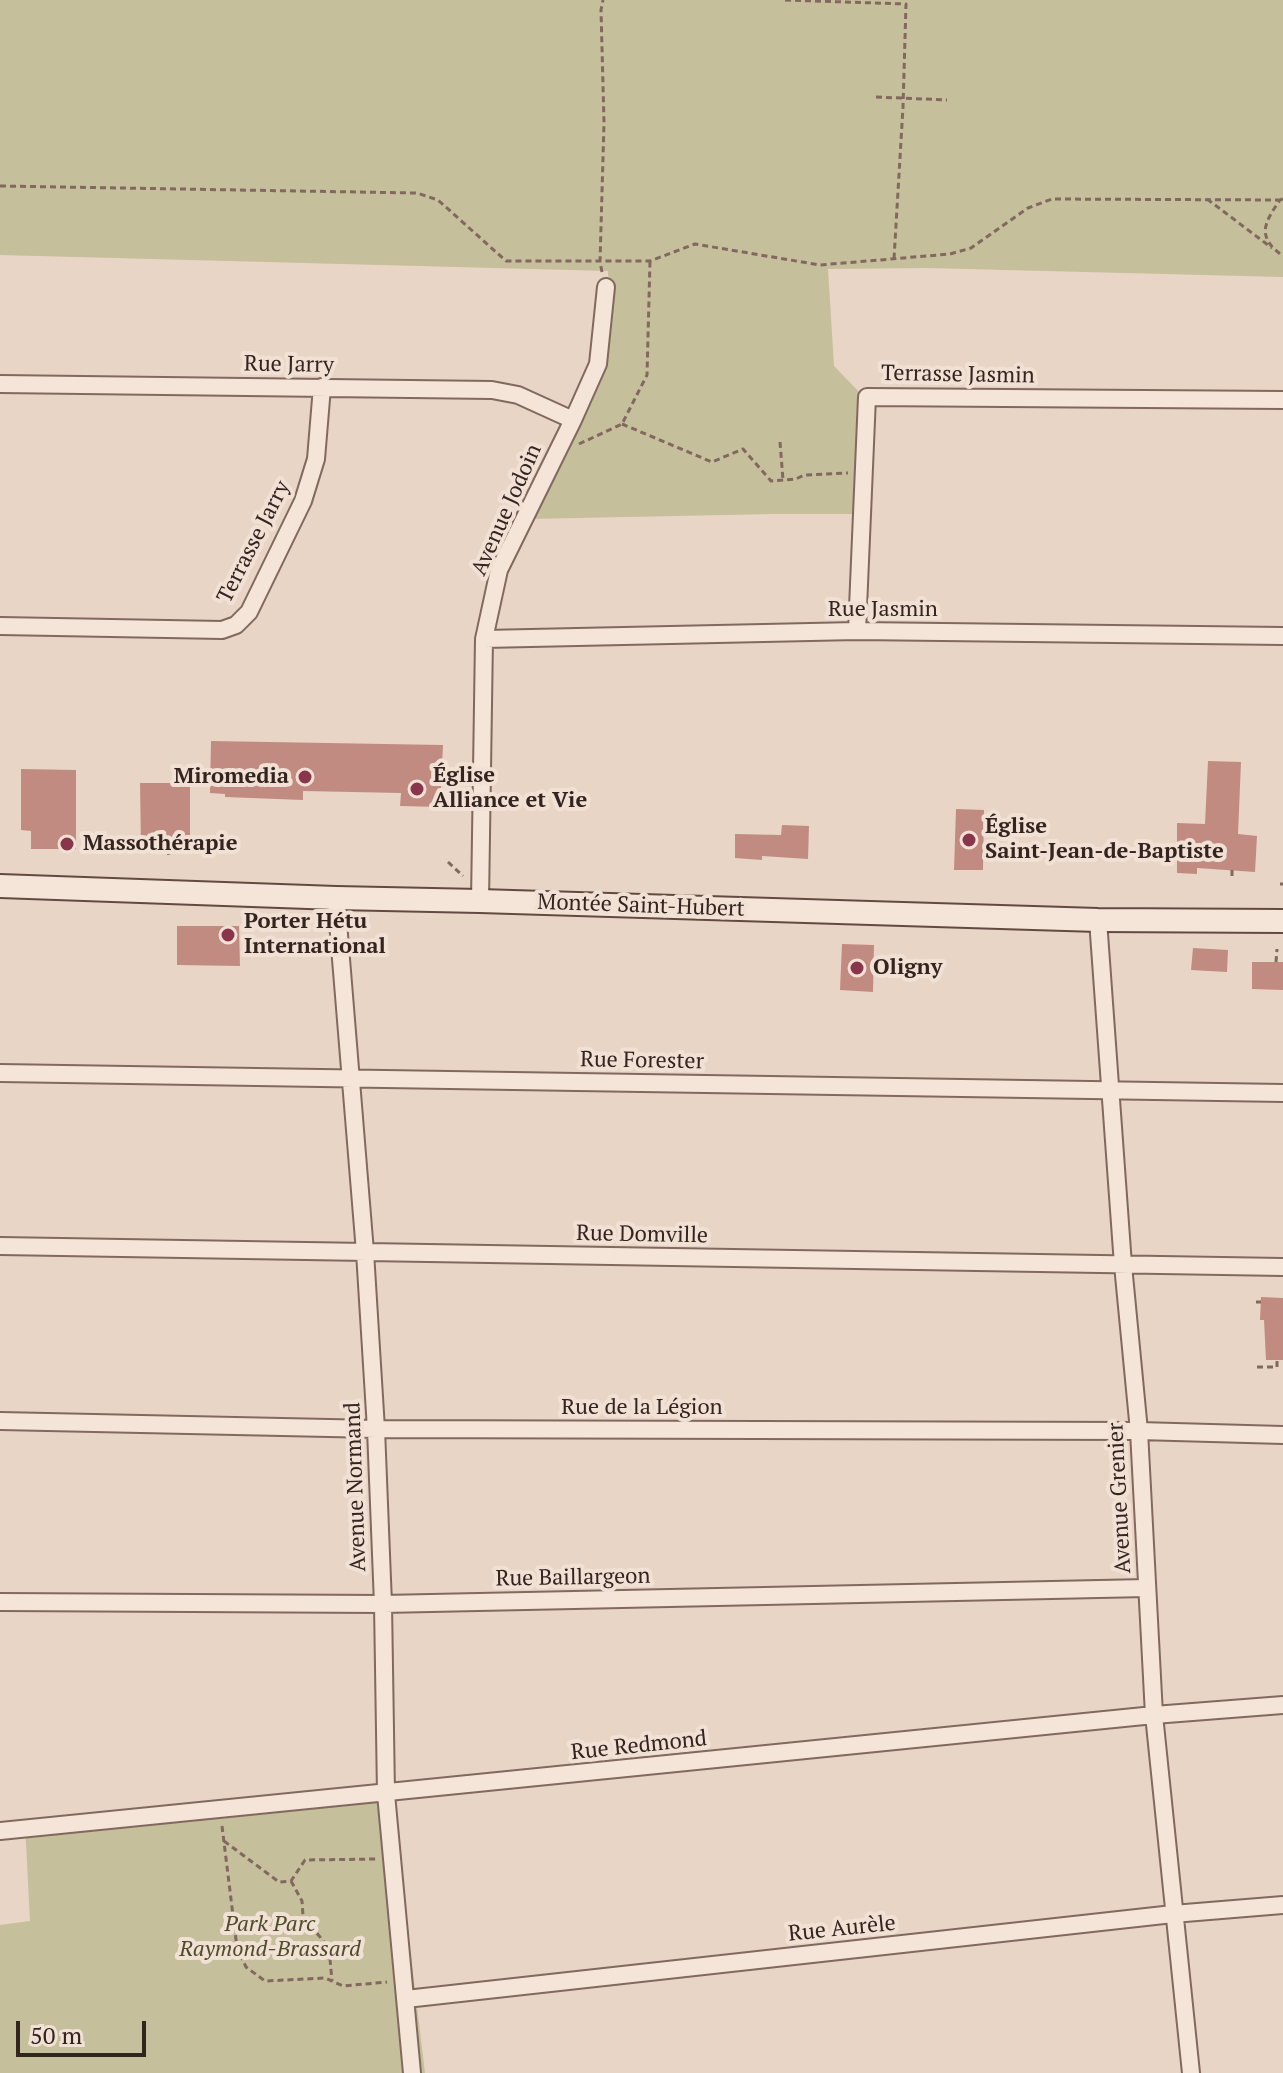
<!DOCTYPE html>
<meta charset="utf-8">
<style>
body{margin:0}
#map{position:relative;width:1283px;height:2073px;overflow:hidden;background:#e8d5c6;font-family:"PT Serif",serif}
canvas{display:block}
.scale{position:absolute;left:16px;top:2021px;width:130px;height:36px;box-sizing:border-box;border:4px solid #342420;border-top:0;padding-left:10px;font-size:24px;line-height:28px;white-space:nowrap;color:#342420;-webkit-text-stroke:6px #f1e1d5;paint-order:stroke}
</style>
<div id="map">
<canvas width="1283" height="2073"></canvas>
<div class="scale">50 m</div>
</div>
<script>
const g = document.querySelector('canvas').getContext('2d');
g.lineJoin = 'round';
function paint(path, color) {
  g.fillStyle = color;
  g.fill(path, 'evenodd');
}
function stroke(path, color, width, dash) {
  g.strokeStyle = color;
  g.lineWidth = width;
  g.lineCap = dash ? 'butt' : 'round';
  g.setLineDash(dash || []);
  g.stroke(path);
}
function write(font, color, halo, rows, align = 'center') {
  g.font = font + ' "PT Serif",serif';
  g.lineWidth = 8;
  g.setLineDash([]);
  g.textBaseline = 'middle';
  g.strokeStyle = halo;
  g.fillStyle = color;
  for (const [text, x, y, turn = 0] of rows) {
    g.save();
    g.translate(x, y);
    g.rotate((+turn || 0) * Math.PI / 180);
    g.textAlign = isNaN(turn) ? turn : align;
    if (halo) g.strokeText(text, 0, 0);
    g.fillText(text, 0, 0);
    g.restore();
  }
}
paint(new Path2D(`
 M0 0H1283V277L927 268 828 269 834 366 865 398 859 514H774L528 519 610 320 608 271 0 255Z
 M391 1790 425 2073H0V1925L30 1921 25 1823Z`), '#c5bf9b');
paint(new Path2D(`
 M211 741 443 745 440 807 400 806 401 793 303 791V800L225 797V794L210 793Z
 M1208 761 1241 762 1238 834 1257 836 1255 872 1197 868V874L1177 873V823L1205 824Z
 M21 769 76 770V849H31V831L21 830Z
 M140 783H190V848H141Z
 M956 809 984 810 983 870H954Z
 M782 825 809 826 808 859 762 856V860L735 858V834L781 835Z
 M177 926H239L240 966 177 965Z
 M842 944 874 945 873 992 840 990Z
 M1193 948 1228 950 1227 972 1191 970Z
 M1252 962H1283V990L1252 989Z
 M1261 1297 1283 1298V1360H1266L1264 1320H1260Z`), '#c28b81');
const street = new Path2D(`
 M0 384 492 390 518 395 573 420
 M0 626 222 630 236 625 249 612 303 501 316 459 322 387
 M857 631 867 397 1283 400
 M484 639 857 631 1283 636
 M336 898 365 1252 376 1429 383 1604 386 1794 412 2073
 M480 901 484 639 499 570 573 420 598 364 606 287
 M1098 920 1123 1265 1139 1431 1154 1715 1191 2073
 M0 1073 1283 1093
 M0 1246 1283 1267
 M0 1421 376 1429 1139 1431 1283 1435
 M0 1602 383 1604 1147 1588
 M0 1831 1154 1715 1283 1705
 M406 1999 1173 1914 1283 1905`);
const secondary = new Path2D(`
 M0 886 336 898 480 901 1098 920 1283 921`);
stroke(street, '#82685e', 20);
stroke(secondary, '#634941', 26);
stroke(new Path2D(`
 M785 0 906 4 903 107 894 259
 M876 97 947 100
 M0 186 417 193 438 200 506 261H650L695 244 820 265 950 254 971 248 1028 208 1052 199 1280 200
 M1207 199 1272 248
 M1283 199 1280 200C1264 223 1256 237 1283 256
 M602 272 600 262 604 123 601 10 603 0
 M622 424 712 462 743 449 771 481 796 479 804 475 848 473
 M780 442 783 480
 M579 444 622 424 647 375 650 261
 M167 849 169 855
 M448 862 463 876
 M1232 870V878
 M1280 884H1283
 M1276 962 1277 949
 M1256 1302H1261
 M1257 1367H1277V1360
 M222 1826 237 1948 246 1967 265 1981 325 1978 343 1986 387 1982
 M224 1841 279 1882 291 1881 305 1860 376 1859
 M291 1881 302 1901 303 1916 329 1948 332 1981`), '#82685e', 3, [6, 4]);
stroke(street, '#f4e5d8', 16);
stroke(secondary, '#f4e5d8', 22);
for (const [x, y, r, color] of [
 [305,777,8,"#89364c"],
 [417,789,8,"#89364c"],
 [969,840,8,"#89364c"],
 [67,844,8,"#89364c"],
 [228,935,8,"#89364c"],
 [857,968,8,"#89364c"]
]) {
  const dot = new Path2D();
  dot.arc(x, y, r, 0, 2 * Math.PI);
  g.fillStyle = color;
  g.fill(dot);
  stroke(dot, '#f1e1d5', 3);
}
write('22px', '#342420', '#f1e1d5', [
 ["Rue Jarry",289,365,1],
 ["Terrasse Jasmin",958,375,1],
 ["Avenue Jodoin",507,510,-66],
 ["Terrasse Jarry",254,542,-63],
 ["Rue Jasmin",883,610],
 ["Montée Saint-Hubert",641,906,2],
 ["Rue Forester",642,1061,1],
 ["Rue Domville",642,1235,1],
 ["Rue de la Légion",642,1408],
 ["Avenue Normand",356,1487,-92],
 ["Avenue Grenier",1120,1498,-93],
 ["Rue Baillargeon",573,1578,-1],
 ["Rue Redmond",639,1746,-6],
 ["Rue Aurèle",842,1929,-6]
]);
write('bold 22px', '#342420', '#f1e1d5', [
 ["Église",433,776],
 ["Alliance et Vie",433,801],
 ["Miromedia",289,777,"right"],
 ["Église",985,827],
 ["Saint-Jean-de-Baptiste",985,852],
 ["Massothérapie",83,844],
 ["Porter Hétu",244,922],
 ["International",244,947],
 ["Oligny",873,968]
], 'left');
write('italic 22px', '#4e4d29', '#f1e1d5', [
 ["Park Parc",270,1925],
 ["Raymond-Brassard",270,1950]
]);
</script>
